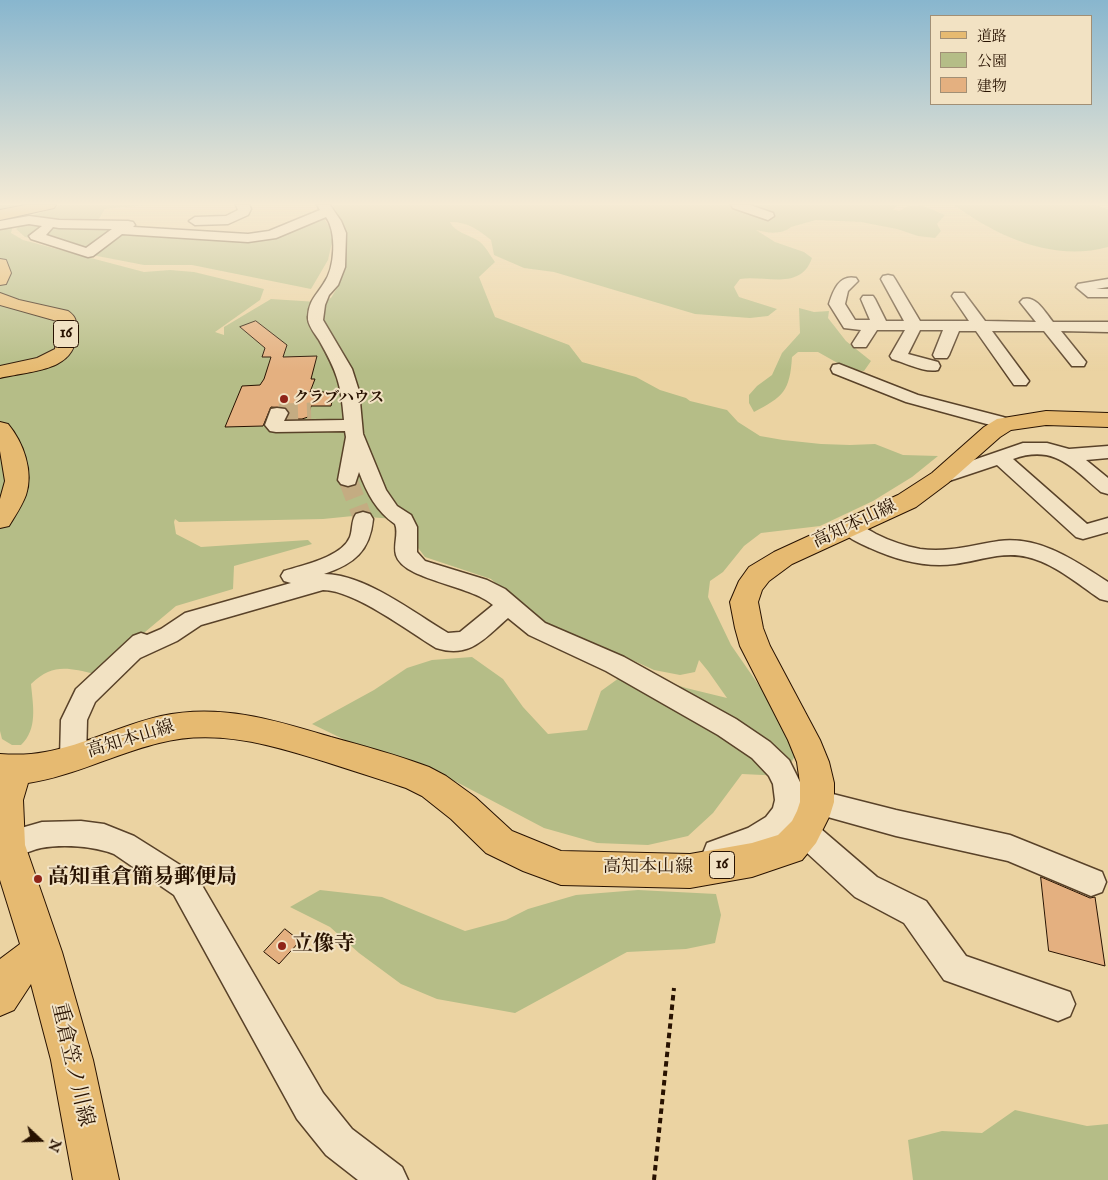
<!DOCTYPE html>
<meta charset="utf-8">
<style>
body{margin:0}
#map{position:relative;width:1108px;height:1180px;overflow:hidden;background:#ebd3a2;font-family:"IM FELL English","Noto Serif JP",serif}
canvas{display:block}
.legend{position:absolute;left:930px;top:15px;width:162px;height:90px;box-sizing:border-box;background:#f2e2c3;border:1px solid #a18f75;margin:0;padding:6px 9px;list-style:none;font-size:15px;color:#281201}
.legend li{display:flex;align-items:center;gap:10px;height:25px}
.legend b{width:25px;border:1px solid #a18f75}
.north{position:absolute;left:15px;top:1115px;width:50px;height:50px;-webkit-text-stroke:4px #f2e2c3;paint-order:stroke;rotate:111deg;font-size:14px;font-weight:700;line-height:20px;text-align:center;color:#281201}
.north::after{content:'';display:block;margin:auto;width:18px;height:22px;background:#281201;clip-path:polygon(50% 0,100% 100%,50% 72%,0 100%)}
</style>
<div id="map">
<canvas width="1108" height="1180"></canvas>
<ul class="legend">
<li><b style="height:6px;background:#e6ba71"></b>道路</li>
<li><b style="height:14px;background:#b5bd87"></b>公園</li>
<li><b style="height:14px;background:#e4b080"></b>建物</li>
</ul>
<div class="north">N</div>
</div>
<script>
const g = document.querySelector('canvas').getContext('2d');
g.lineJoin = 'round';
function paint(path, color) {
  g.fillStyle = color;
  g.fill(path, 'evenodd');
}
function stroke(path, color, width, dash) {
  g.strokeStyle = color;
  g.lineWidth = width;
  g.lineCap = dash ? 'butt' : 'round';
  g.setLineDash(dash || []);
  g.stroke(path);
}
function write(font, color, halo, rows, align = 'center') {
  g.font = font + ' "IM FELL English","Noto Serif JP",serif';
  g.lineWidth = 4;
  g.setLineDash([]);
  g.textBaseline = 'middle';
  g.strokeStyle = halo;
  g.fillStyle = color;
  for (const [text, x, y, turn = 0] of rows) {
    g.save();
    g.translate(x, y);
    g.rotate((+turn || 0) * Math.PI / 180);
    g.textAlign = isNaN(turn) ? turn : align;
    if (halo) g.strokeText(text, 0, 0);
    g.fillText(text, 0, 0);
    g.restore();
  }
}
paint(new Path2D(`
 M0 205H44L14 222 11 233 23 240 144 272 170 270 194 272 264 289 260 300 215 332 224 335V327L271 299 318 302 331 298C336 290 341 282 343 273 347 254 345 220 332 205H898L893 210 900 211C915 199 929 209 945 215L937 224 941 231 935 238 918 236 897 229 861 222 816 220 791 227C782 235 767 233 756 230L775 242 804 252 812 258C801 291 765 275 740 279L734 287 739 297 777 309 768 316 750 318 695 314 554 272 524 268 494 255 491 240C479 230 466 221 450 222 455 233 471 235 480 242 486 247 490 255 495 262L479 277 495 317 569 345 582 362 636 377 660 390 686 398 690 401 727 410 738 422 760 436 783 440 821 444 850 445 875 444 903 455 938 456 912 477 873 501 820 526 761 533 744 546 723 572 710 581 708 597 731 645 776 710 798 750 784 776 742 774 713 813 688 836 648 845 597 843 544 828 428 767 372 753 312 724 374 690 407 668 432 660 472 657 503 679 523 707 548 734 587 730 601 691 619 678 649 676 686 688 727 698 708 671 699 660 695 672 680 675 654 670 597 644 534 625 513 599 491 579 425 557 396 519 353 516 323 519 179 522 175 519 174 522 176 534 201 547 308 540 312 544 234 566 233 589 176 606 95 674C68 668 53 663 31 684 33 706 38 729 21 745H12L2 739 0 731Z
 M61 205H146L105 209 97 222 135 229 249 235H280L323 217 334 234 328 260 311 289 192 265H144L92 255 25 237 16 229 28 217Z
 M954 205H1095L1108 209V247C1053 262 998 237 954 205Z
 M799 308 814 312 829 311 828 318 846 341 871 361 864 371 850 370 818 352H798L792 357C790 391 783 397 754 412L749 403V395L757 386 772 375 782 353 800 333Z
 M320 890 382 897 465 931 506 920 528 909 576 895 638 890 716 894 721 915 715 943 686 949 627 952 515 1013 437 999 401 984 359 953 330 927 290 907Z
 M1015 1110 1087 1126 1108 1124V1180H913L908 1140 942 1131 982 1133Z`), '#b5bd87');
const building = new Path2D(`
 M256 321 287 345 283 357 317 356 311 379H315L310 392H334L331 406H311L308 417 302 419H287L290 414 286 408 271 407 263 426 225 427 242 386 260 385 264 379 271 357H262L265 348 240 327Z
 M1041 877 1090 898 1095 897 1105 966 1049 951Z
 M285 929 300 941 279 964 264 952Z`);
paint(building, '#e4b080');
stroke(building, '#281201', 1);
stroke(new Path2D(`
 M279 413 311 412
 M348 480 363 519`), '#c4ac82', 19, [19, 9]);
const minor = new Path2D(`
 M236 205H249L251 209 248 215 228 224 195 225 189 221 195 217 226 216 238 210Z
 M317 205H330L341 221 346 233 345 267 338 285 329 295 325 305 323 320 352 369 359 391 363 434 386 490 397 506 411 515 417 527V552L425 561 487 580 505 589 545 623 624 657 736 719 770 742 789 760 801 784 803 800 796 822 804 819 814 823 877 877 926 901 966 956 1070 992 1075 1004 1070 1016 1058 1021 944 980 904 923 855 897 794 841 790 832 791 828C777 848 751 854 729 862L724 873 714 877 704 873 699 863 707 843 748 828 766 817 773 808 775 800 773 784 769 776 752 758 718 735 606 671 529 635 508 618C485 638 470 659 436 648 408 631 354 590 323 590L201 625 177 641 140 658 95 702 87 720 86 758 83 766 73 769 63 766 60 758 61 720 76 689 133 636 141 633 147 635 161 629 185 613 291 583 284 581 281 576 284 571C303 565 342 557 350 537 353 529 351 521 356 514L363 512 370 514 373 519C370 551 354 564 324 574 365 574 414 613 448 633L460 632 493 605C471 585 403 580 396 555 393 545 399 533 395 524 376 511 367 493 359 472L355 484 348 486 341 484 338 480 346 437 345 431 276 432 270 431 265 425 271 409 277 408 285 409 288 413 284 421 344 420C341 383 337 372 319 340 315 334 307 324 308 317 309 300 316 296 324 283 335 268 337 232 326 217L276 238 248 242 122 234 93 256 88 257 31 239 29 236 42 226 29 224 0 229V221L29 216 59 220 128 221 133 222 135 225 133 227 248 234 269 231 320 210ZM53 227 59 228 112 229 86 248 46 235Z
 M731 205H750L773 213 774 216 768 220 733 208Z
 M888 275 893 276 895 279 920 321H969L952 296 954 293H964L985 321 1036 322 1020 302 1023 299C1036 295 1045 312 1053 322H1108V332L1061 331 1086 362 1084 366H1072L1044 331H992L1029 381 1026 385H1014L976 331H959L949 355 947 358H935L933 355 943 330H920L908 354 938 362 940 366 938 370C924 373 906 363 892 359L890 356 905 330H877L866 347H854L852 344 861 330 844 328 829 304C833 291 839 274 856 278L858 281 848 291 845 304 855 320H870L861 299 863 296H873L875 299 886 321H904L881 279 883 276Z
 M1108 279V287L1096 289H1108V297H1088L1076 287 1078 284Z
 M839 364 918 395 1003 417 1011 420 1014 424 1011 428 1005 429 906 402 833 373 831 369 833 365Z
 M1023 443H1047L1069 449 1108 446V458L1086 460 1108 478V494L1101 492C1072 468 1055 444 1013 459L1087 524 1108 518V532L1083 539 1076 537 997 465 940 484 933 482 930 478 933 474Z
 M849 520C859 523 867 529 876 534 890 541 905 546 920 549 948 553 972 545 999 541 1041 536 1075 561 1108 582V601L1100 599C1078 584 1054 563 1027 557 1003 551 979 561 955 564 927 568 896 560 870 548 859 543 845 537 839 527L842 522Z
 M817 790 896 810 1010 835 1102 872 1106 882 1102 892 1091 896 1008 861 896 836 817 814 807 811 803 802 807 793Z
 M81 821 104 824 134 836 196 875 323 1093 352 1129 402 1167 408 1180H358L326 1155 297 1119 174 895 114 854C93 846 63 844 41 848 27 851 13 861 0 856V834L42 822Z`);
const major = new Path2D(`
 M25 205H56L54 208 0 220V210Z
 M0 259 6 260 11 273 6 284 0 285Z
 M0 293 19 300 68 311C78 318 76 323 76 334 76 372 28 371 0 378V366L37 358 55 349 57 321 0 305Z
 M1046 411 1108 413V427L1046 425 1011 430 1000 437 948 483 916 507 792 564 769 581 762 590 758 602 763 628 770 646 820 740 829 762 834 783V802L830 815 816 843 802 860 752 877 690 888 561 885 523 871 486 853 451 819 422 796 406 788C380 779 353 771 326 762 272 745 216 728 159 743 114 754 74 776 28 783L23 800 25 845 62 952 93 1060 119 1180H73L51 1060 31 984 14 1010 0 1016V959L20 944 0 880V754C15 755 30 755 45 752 85 745 121 725 161 716 220 703 275 720 331 737 364 746 397 755 429 767L446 776 475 797 512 831 561 851 690 854 752 843 778 835 792 821 797 811 800 802V783L797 762 788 740 740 646 735 628 730 602 739 581 749 567 774 552 898 495 932 473 984 427 997 419Z
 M0 422 8 424C23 442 34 471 26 495 22 506 15 516 9 526L0 528V499L5 481 0 451Z`);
stroke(minor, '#594229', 3);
stroke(major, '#281201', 2);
stroke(new Path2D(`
 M654 1180 674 988`), '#281201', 4, [5.5, 4]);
paint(minor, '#f2e2c3');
paint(major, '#e6ba71');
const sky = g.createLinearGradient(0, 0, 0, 371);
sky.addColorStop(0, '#88b6ce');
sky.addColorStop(0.55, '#f6ebd5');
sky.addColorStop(1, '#f6ebd500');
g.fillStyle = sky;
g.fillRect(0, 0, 1108, 371);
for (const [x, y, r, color] of [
 [284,399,5,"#8f2418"],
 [38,879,5,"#8f2418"],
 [282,946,5,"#8f2418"]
]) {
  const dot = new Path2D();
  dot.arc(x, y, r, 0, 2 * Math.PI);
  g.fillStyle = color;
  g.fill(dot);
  stroke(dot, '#f2e2c3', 2);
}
write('bold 15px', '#281201', '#f2e2c3', [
 ["クラブハウス",294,399]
], 'left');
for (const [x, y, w] of [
 [66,334,25],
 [722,865,25]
]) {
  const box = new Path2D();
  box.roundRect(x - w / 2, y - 13.5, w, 27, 4);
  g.fillStyle = '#f2e2c3';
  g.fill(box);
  stroke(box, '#281201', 1);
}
write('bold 16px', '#281201', null, [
 ["16",66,334],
 ["16",722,865]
]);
write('18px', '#281201', '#f2e2c3', [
 ["高知本山線",855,525,-25],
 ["高知本山線",131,740,-17],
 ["高知本山線",648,868]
]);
write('bold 21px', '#281201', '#f2e2c3', [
 ["高知重倉簡易郵便局",48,879],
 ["立像寺",292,946]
], 'left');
write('21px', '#281201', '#f2e2c3', [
 ["重倉笠ノ川線",71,1065,77]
]);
</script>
